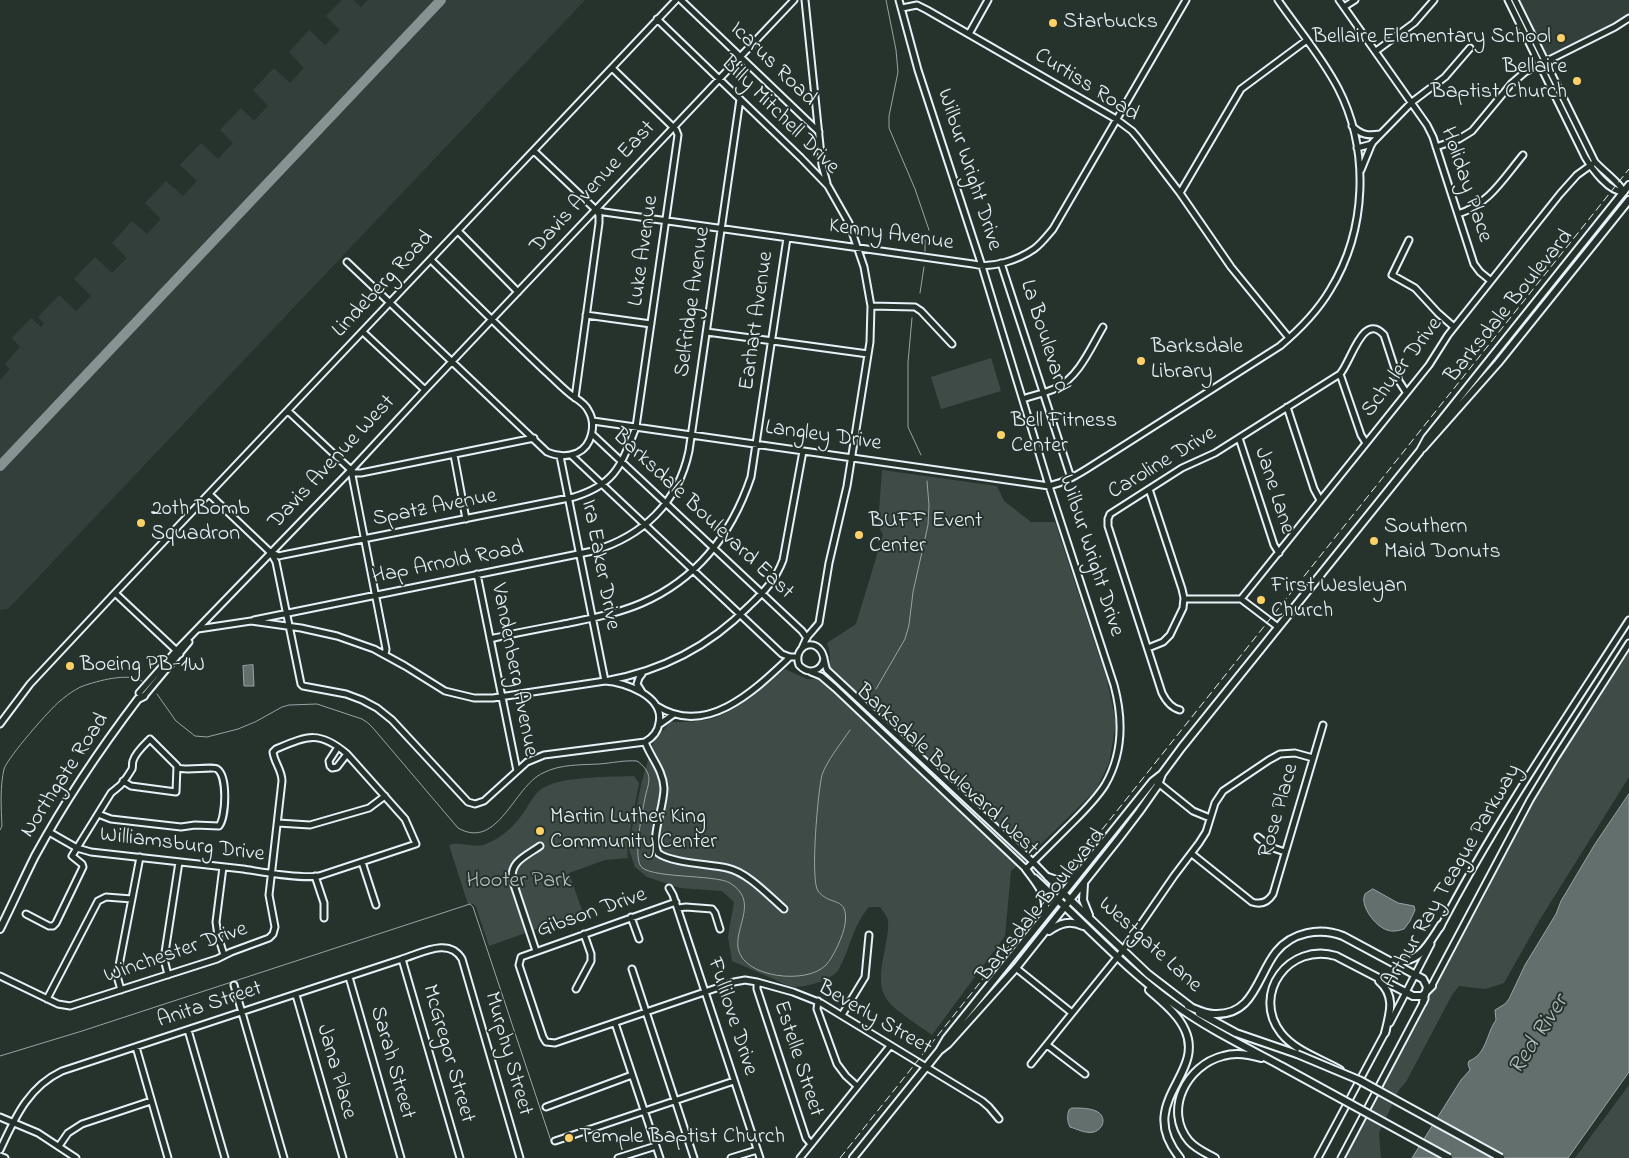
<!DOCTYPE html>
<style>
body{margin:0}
canvas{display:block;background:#26332d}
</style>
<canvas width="1629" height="1158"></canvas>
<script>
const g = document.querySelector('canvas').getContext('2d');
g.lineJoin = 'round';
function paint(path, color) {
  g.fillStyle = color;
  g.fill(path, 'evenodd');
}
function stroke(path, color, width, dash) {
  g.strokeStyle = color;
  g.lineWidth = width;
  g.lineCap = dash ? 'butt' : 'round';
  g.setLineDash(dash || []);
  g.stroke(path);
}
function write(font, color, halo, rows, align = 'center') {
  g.font = font + ' "Indie Flower",sans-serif';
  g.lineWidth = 4;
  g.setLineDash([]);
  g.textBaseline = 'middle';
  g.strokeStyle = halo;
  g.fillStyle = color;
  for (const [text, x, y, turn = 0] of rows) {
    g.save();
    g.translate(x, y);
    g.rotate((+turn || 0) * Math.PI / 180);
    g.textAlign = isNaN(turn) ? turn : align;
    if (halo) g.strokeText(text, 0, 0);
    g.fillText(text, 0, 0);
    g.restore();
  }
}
paint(new Path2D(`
 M342 0H353L361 7 368 0H585L8 609 0 610V380L10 369 5 364 20 347 12 338 31 318 41 327 44 323 38 317 59 295 76 311 91 296 74 279 95 257 112 273 127 258 112 243 132 221 147 234 161 219 145 203 166 181 183 196 197 181 180 165 201 143 218 159 233 143 220 130 241 108 254 121 268 106 253 90 274 68 290 83 304 68 289 52 309 30 325 45 340 30 326 16Z
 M1516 0H1629V16L1545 59Z`), '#333f3a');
paint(new Path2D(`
 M991 358 1001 391 941 409 931 377Z
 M882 470 997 486 1004 501 1031 522H1055L1107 680 1116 723 1109 763 1096 790 1037 848 1011 871 1005 936 932 1035C919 1025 893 1010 886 998 873 978 890 943 888 920 887 916 883 911 880 907H869C853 925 850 949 839 969 832 981 802 989 789 986 783 984 777 980 771 978 758 972 745 967 732 961L728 937 734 902 722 891 680 888 647 877 635 867 628 847 642 781 653 743 670 722C686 722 702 722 717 717 742 708 765 685 785 669L807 679H816C829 664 834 663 827 643L856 624 883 535 878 525Z
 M1629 648V777L1539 921 1504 983 1485 989 1459 986 1452 995 1406 1082 1399 1090 1379 1133 1381 1158H1344L1429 997 1486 894 1499 865 1539 790Z
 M634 776 639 783 627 847 628 858 605 860 569 873 582 910 581 913 489 946 476 907 473 904H468L449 845C461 841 474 849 486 844 504 837 516 824 526 809 530 802 536 792 543 788 562 776 611 777 634 776Z
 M1629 1085V1158H1575Z`), '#3e4b47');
const water = new Path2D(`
 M253 665 254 686H244L243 666Z
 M1629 794V1072L1568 1158H1412L1461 1080 1470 1070 1468 1064 1469 1061C1487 1054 1486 1034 1496 1020L1495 1010 1505 1004 1509 999 1525 965 1556 914 1561 901 1595 844Z
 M1373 889 1398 903 1414 906 1415 910 1410 921 1404 929C1398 931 1393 932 1387 930 1375 926 1359 905 1365 894Z
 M1072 1108C1080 1108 1089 1108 1096 1111 1107 1116 1104 1129 1094 1132 1086 1134 1077 1129 1070 1127 1067 1121 1067 1116 1069 1110Z`);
paint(water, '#636f6d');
stroke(water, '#98a3a5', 1);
stroke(new Path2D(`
 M886 0 896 50 898 72 889 116V128L915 189 929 230
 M925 251V240
 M920 293 924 267
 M912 318 908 362V427L921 455
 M876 689 905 639 909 625 913 592 928 525 929 505 927 481
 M157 694 176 721 195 736 207 737 238 729 255 722 282 707 289 705 317 704 362 719 368 723 373 728 458 828C498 851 514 786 543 773 560 764 581 765 599 764 612 763 625 760 637 761 643 765 649 772 649 779 649 785 646 792 645 798 642 813 634 852 640 865 646 879 715 874 730 883 759 901 735 925 738 948 743 978 807 985 826 965 833 958 844 934 845 924 849 895 830 907 818 891 810 880 818 790 822 775 826 762 842 742 850 730
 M0 830 2 826C1 807 0 786 4 769 8 757 50 709 60 701 66 696 75 689 83 686 97 681 129 672 142 681
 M0 1056 82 1031 470 904 473 907 551 1141`), '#98a3a5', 1);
stroke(new Path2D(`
 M0 466 441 0`), '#879292', 10);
const minor = new Path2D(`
 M681 0 819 132
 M805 0 822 165 827 183
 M899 0 918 70 982 266 1049 486 1114 685C1123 718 1123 754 1105 785 1095 801 1080 815 1067 828 1053 842 1040 855 1026 869
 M1339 0 1427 125 1433 137 1474 264 1480 272 1491 281
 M1508 0 1585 157C1592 169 1609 192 1624 192
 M1515 0 1595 162C1603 171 1620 183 1624 192
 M1344 7 1355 0
 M902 8 917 5 927 10 1116 119 1132 131 1138 138 1180 193 1231 267 1289 338
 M657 19 801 158 828 186 849 223 864 267 871 306 870 342 847 486 829 563 819 623 814 629 807 637 802 648
 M969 34 988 0
 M1376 51 1414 23 1434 0
 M1352 126C1361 135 1368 136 1380 134
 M1436 147 1459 139 1472 131 1511 84 1525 72 1615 27 1629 18
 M1357 148 1372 144
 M534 151 596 210 604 212 973 264C992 269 1018 260 1034 249 1041 244 1047 236 1053 229L1186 0
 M1361 170 1372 143 1412 102 1445 77 1470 48
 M1180 193 1241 89 1307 40
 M1458 214C1489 204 1503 179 1523 155
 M458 231 518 292
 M1409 240 1392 275 1415 288 1438 313 1454 327
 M347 262 547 452C556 456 567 457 577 453 592 446 597 424 588 410 585 404 580 401 574 397 564 390 555 380 546 372 507 335 469 297 431 260
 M1001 263 1071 478
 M871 306 915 307 921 311 952 344
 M586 315 651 324
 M363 332 425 390
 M707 332 868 354
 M1340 374 1361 435 1366 443
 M575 398 599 223V215L596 210
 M1023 399C1034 395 1046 393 1056 388 1079 377 1091 347 1103 327
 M1287 407 1314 489 1320 500
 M288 411 351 470 386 649 385 655
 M593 421 1049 486C1066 482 1079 474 1093 465L1280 346C1299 330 1317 312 1330 290 1367 230 1370 150 1338 88 1322 57 1298 29 1278 0
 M592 434 802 631 807 638
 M1239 438 1274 545 1279 553
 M454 455 466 519
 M571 455 782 654 790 657H798
 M560 456 605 681C662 671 709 647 749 606 764 592 776 579 783 560L803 451
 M351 471 355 473H361L534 438
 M272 553 279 556 283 555 574 497C616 484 621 465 636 427L678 135 676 130 612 68
 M477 574 517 771
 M115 593 180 654
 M1184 599H1241L1278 627
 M1241 599 1429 365 1448 335 1560 194 1577 175 1595 162
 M254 620 593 551C643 536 678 503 689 451L740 99
 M198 629 251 621 301 628 337 636 374 649 405 666 445 691 474 698H493L605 681C626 682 665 697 659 723 658 732 652 738 645 742L544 755 527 762 484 801 475 804 468 802 392 720 377 708 362 700 346 694 303 686 301 684 276 562 271 553 209 494
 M490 639C516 633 543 628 569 623 593 618 619 613 642 603 697 579 732 533 751 477L787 238
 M1148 648 1163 642 1170 635 1183 608 1184 598 1182 589 1149 489
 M824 658C822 672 808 675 799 665 793 649 811 637 821 651 825 657 824 664 827 670L1033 862 1063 893
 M811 672 821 676 835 688 1027 870
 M642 674 639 678 637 684 642 692
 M139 693 176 651 351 470 425 390 794 0
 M144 696 189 642
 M657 706C707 738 756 689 790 657
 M1180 710C1171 708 1166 701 1162 693L1108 526V519L1110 514 1182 468 1215 453 1340 374C1351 362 1363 311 1384 335L1399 381 1406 392
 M0 724 30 684 115 593 676 0
 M660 724 674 714
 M645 742C651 758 663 770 664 788 664 809 650 836 658 853 671 863 709 864 727 868 747 872 769 896 784 909
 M338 747 329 761 330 766 332 768 337 767 347 754
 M1157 782 1193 811 1210 818
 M98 814 111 819 181 827 195 825 219 826C226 817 228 776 217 769 213 766 187 771 178 768
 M278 823 310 825 369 808 385 796
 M1258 837 1270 847 1285 852
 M1192 854 1252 902C1261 905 1268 902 1273 894L1323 725
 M362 862 376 905
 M223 867 216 922 218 936 224 955
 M315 876 324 903V918
 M1035 878 1058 900
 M669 888 673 895 760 1158
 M676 902 521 957 519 965 543 1037 546 1042 555 1043 734 982 745 980 757 982 793 992 821 1003 982 1101 989 1107 999 1119
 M678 908 686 907 712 909 715 913 720 929
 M26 914 49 926H53L56 923 83 867 82 864 72 856 111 793C113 791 115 790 117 788 122 785 129 774 132 769 133 766 132 764 133 761 135 753 144 745 150 739L177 766 176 792 131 786 123 781
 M631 917 639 939
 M1440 928C1496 821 1564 721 1629 620
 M536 951 513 882C508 862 526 856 540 846
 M402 959 460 1158
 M1016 968 1072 1013
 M632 969 694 1158
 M168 975 164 959 179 862
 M0 976 58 1004 70 1006 217 959 231 952 269 938 273 934 275 927 269 895 282 781C282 770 274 762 273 752L276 749C307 736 319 730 347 754L405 819 416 844 319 876C300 879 263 872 243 869 192 863 141 858 91 852L77 848 49 832
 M349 977 401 1158
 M757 982V989L806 1138 811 1144
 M234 985 284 1158
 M1431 987 1530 800 1556 757 1629 643
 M576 989 591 961V954L584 934
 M121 990 117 976 140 857
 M296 995 343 1158
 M47 999 98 901 106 897 132 899
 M818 1001 817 1009 837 1064 846 1076 857 1086
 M842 1015 865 977 869 935
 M615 1023 660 1158
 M1390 1023 1431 944
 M188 1030 225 1158
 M1047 1045 1085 1074
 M136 1047 168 1158
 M1031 1064 1123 950 1174 876 1199 843 1206 832 1215 803 1223 791 1269 760 1280 754 1295 753 1313 758
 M546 1107 632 1075
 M0 1117 38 1133 76 1158
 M555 1141 734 1081
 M59 1146 68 1133 82 1124 151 1101
 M0 1150C15 1118 28 1087 62 1071L402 959C422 953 449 937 462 959L520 1158
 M0 1156 5 1158
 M618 1158 656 1146
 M731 1158 757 1150
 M800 1158 890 1046
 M1318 1158 1386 1031
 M1341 1158 1425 999`);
const major = new Path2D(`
 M1423 448 1498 363 1629 200
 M1026 869C1037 884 1049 896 1044 916
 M1048 877C1059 882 1067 881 1077 874
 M1084 884 1083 900 1089 915
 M1063 893 1148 974 1191 1007
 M1058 900C1096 936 1132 974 1174 1004 1208 1029 1246 1047 1283 1067
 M0 929C12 905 23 880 35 856 65 801 100 749 138 699L144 696
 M1049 931C1060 923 1070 920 1083 926
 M1391 961C1419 965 1428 945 1441 925
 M1379 981C1396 996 1390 1013 1385 1033
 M1149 990C1162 1002 1178 1014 1185 1030 1206 1075 1134 1102 1180 1158
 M1188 1006C1196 1009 1205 1014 1214 1014 1254 1016 1257 976 1276 952 1292 932 1320 927 1343 936L1423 979 1427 987 1423 1002
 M1199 1013 1236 1033 1297 1054
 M939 1051 948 1044 1016 968 1120 837 1139 812 1158 785 1162 774 1182 747 1420 451 1427 438 1629 185
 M1340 1070C1321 1059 1295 1051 1281 1033 1251 994 1289 942 1336 956L1413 996H1422L1432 986
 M853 1158 939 1051 946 1039 971 1008 1153 781 1162 774
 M1215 1158C1206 1153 1196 1149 1189 1141 1163 1110 1187 1065 1223 1056 1235 1052 1248 1054 1261 1058`);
stroke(minor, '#e8f1f8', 9);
stroke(major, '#e8f1f8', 10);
stroke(minor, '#26332d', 5);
stroke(major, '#26332d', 6);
stroke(new Path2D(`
 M840 1158 1629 169`), '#e8f1f8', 1, [8, 4]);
const majorBridge = new Path2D(`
 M1297 1054 1359 1080 1501 1158
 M1283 1067 1449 1158`);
stroke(majorBridge, '#e8f1f8', 10, []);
stroke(majorBridge, '#26332d', 6);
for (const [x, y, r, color] of [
 [1053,23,5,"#ffd166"],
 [1561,38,5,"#ffd166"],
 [1577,81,5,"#ffd166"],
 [1141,361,5,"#ffd166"],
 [1001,435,5,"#ffd166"],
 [141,523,5,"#ffd166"],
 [859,535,5,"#ffd166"],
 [1374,541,5,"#ffd166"],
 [1261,600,5,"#ffd166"],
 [70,666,5,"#ffd166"],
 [540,831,5,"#ffd166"],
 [569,1138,5,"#ffd166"]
]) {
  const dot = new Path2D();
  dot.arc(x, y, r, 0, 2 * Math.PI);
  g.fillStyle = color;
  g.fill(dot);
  stroke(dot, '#26332d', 2);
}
write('22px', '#e8f1f8', '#26332d', [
 ["Starbucks",1063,23],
 ["Bellaire Elementary School",1551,38,"right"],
 ["Bellaire",1567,68,"right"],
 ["Baptist Church",1567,93,"right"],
 ["Barksdale",1151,348],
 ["Library",1151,373],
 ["Bell Fitness",1011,422],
 ["Center",1011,447],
 ["20th Bomb",151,510],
 ["Squadron",151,535],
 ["BUFF Event",869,522],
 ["Center",869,547],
 ["Southern",1384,528],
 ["Maid Donuts",1384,553],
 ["First Wesleyan",1271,587],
 ["Church",1271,612],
 ["Boeing PB-1W",80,666],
 ["Martin Luther King",550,818],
 ["Community Center",550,843],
 ["Temple Baptist Church",579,1138]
], 'left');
write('22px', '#e8f1f8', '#26332d', [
 ["Icarus Road",772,65,44],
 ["Curtiss Road",1086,86,32],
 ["Billy Mitchell Drive",779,116,45],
 ["Wilbur Wright Drive",968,170,72],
 ["Holiday Place",1465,185,71],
 ["Davis Avenue East",594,188,-47],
 ["Kenny Avenue",891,236,8],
 ["Luke Avenue",645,251,-82],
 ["Lindeberg Road",384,285,-47],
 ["Selfridge Avenue",694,302,-82],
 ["Barksdale Boulevard",1510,307,-51],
 ["Earhart Avenue",758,321,-82],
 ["La Boulevard",1043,337,72],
 ["Schuler Drive",1403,368,-53],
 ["Langley Drive",823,437,8],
 ["Davis Avenue West",333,463,-47],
 ["Caroline Drive",1163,464,-31],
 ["Jane Lane",1273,491,72],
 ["Spatz Avenue",435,509,-11],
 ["Barksdale Boulevard East",702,515,43],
 ["Wilbur Wright Drive",1090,556,72],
 ["Hap Arnold Road",448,564,-11],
 ["Ira Eaker Drive",599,565,79],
 ["Vandenberg Avenue",513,670,79],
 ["Barksdale Boulevard West",946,771,43],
 ["Northgate Road",66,776,-57],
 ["Rose Place",1280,811,-74],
 ["Williamsburg Drive",182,846,7],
 ["Arthur Ray Teague Parkway",1453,877,-60],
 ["Barksdale Boulevard",1042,906,-51],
 ["Gibson Drive",592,914,-19],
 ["Westgate Lane",1149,946,42],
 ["Winchester Drive",176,954,-19],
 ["Anita Street",210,1006,-18],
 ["Fullilove Drive",731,1017,72],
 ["Beverly Street",874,1019,30],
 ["McGregor Street",447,1054,74],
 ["Murphy Street",507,1054,74],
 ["Estelle Street",797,1059,72],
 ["Sarah Street",391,1063,74],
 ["Jana Place",335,1072,74]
]);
write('22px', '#b5bfc3', '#26332d', [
 ["Hooter Park",519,882]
]);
write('italic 24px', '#b3bdc0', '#26332d', [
 ["Red River",1540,1036,-57]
]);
</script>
